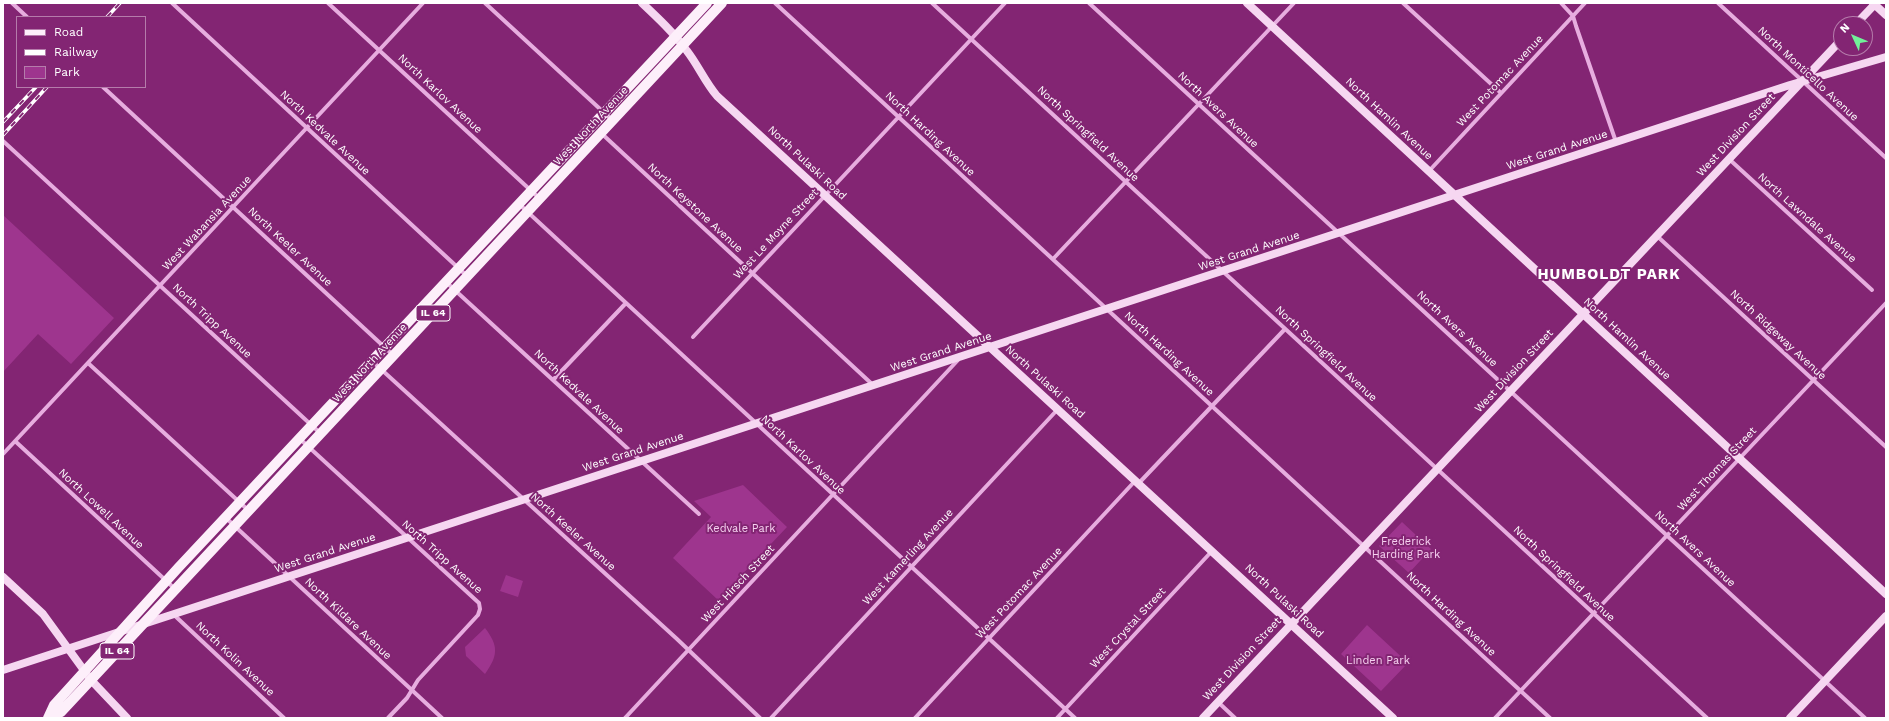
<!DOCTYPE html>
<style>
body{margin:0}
#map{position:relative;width:1889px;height:721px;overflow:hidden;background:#832573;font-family:"Work Sans",sans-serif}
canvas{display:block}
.frame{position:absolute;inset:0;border:4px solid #fff;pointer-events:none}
.legend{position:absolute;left:16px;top:16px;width:130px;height:72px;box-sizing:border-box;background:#832573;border:1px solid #b57cab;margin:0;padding:5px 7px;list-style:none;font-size:12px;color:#fff}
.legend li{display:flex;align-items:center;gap:8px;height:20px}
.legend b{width:20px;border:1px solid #b57cab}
.north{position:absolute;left:1833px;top:16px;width:40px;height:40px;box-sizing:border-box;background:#832573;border:1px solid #b57cab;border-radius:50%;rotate:314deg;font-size:11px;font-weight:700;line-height:16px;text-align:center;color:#fff}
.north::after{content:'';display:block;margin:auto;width:14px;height:18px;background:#71f199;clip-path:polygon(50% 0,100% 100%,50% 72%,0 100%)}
</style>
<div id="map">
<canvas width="1889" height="721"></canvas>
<div class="frame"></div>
<ul class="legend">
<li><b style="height:5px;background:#fdeffa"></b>Road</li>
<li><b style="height:5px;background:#fff"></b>Railway</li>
<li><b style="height:11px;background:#9e358e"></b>Park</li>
</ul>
<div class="north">N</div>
</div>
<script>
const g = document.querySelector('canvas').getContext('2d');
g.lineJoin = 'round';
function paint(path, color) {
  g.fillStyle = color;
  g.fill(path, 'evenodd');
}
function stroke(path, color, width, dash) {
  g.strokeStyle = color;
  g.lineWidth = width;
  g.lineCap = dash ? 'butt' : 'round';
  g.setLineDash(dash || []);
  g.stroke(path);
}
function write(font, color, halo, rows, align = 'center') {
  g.font = font + ' "Work Sans",sans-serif';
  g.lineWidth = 4;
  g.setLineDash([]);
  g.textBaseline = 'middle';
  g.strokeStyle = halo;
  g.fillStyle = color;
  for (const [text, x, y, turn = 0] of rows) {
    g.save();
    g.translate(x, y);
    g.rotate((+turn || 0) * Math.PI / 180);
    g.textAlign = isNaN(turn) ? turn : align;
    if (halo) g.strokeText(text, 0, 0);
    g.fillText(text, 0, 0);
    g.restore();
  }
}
paint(new Path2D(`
 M3 215 114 318 71 364 38 334 3 372Z
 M743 485 787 527 718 600 673 558 711 517 694 501Z
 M1402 522 1431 549 1409 573 1379 546Z
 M506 575 523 581 518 597 500 591Z
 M1367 625 1408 663 1381 691 1341 654Z
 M485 628C499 646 498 656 485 674L466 656 465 647Z`), '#9e358e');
stroke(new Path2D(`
 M12 3 27 17
 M172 3 467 276
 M328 3 539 198
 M485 3 612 120
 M775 3 1550 718
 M932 3 1707 718
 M1089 3 1865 718
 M1403 3 1501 93
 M1561 3 1573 16 1576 26 1616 142
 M1718 3 1886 158
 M103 87 393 355
 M601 133 873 385
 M3 141 320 433
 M1729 159 1872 290
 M1429 171 1585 3
 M519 204 1075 718
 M1657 236 1886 447
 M1053 259 1294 3
 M446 282 699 514
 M693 337 1005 3
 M372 361 677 639 760 718
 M88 363 248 510
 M553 380 626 303
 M300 439 479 603 480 609 478 615 418 680 407 698 388 718
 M15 441 175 589
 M3 454 423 3
 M1139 483 1285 329
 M226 518 442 718
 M173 614 284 718
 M1218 702 1235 718
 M625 718 958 360
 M771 718 1058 409
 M915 718 1135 481
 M1057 718 1212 551
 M1495 718 1886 303`), '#e7addf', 4);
stroke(new Path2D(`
 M642 3C658 18 674 33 687 51 698 65 705 82 717 96L1393 718
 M1247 3 1886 594
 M1873 3 1886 15
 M1856 24 1876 3
 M3 577 43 614 91 680 127 718
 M3 670 1790 85 1886 57
 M1203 718 1841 40
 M1790 718 1886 616`), '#f6d7f1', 8);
stroke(new Path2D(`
 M48 718 54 705 178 568 707 3
 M49 718 61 712 722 3`), '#fdeffa', 10);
const rail = new Path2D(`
 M107 17 120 3
 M3 122 36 87
 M3 135 47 87`);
stroke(rail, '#fff', 3.5);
stroke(rail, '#832573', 2, [6]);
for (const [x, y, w] of [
 [433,313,34],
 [117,651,34]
]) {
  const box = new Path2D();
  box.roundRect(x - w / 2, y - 8, w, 16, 3);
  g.fillStyle = '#832573';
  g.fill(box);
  stroke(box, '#fff', 1);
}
write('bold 10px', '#fff', null, [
 ["IL 64",433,313],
 ["IL 64",117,651]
]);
write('11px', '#fff', '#832573', [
 ["North Monticello Avenue",1808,74,43],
 ["West Potomac Avenue",1500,81,-47],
 ["North Karlov Avenue",440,94,43],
 ["North Avers Avenue",1218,110,43],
 ["North Hamlin Avenue",1389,119,43],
 ["West North Avenue",591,126,-47],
 ["North Kedvale Avenue",325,133,43],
 ["North Harding Avenue",930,134,43],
 ["North Springfield Avenue",1088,134,43],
 ["West Division Street",1736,135,-47],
 ["West Grand Avenue",1557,150,-18],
 ["North Pulaski Road",807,163,43],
 ["North Keystone Avenue",695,208,43],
 ["North Lawndale Avenue",1807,218,42],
 ["West Wabansia Avenue",207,223,-47],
 ["West Le Moyne Street",776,234,-47],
 ["North Keeler Avenue",290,247,43],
 ["West Grand Avenue",1249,251,-18],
 ["North Tripp Avenue",212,321,43],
 ["North Avers Avenue",1457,329,43],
 ["North Ridgeway Avenue",1778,335,43],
 ["North Hamlin Avenue",1627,339,43],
 ["West Grand Avenue",941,352,-18],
 ["North Harding Avenue",1169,354,43],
 ["North Springfield Avenue",1326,354,43],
 ["West North Avenue",370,363,-47],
 ["West Division Street",1514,371,-47],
 ["North Pulaski Road",1045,382,42],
 ["North Kedvale Avenue",579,392,43],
 ["West Grand Avenue",633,452,-18],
 ["North Karlov Avenue",803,455,43],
 ["West Thomas Street",1717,469,-47],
 ["North Lowell Avenue",101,509,43],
 ["North Keeler Avenue",573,532,42],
 ["North Avers Avenue",1695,549,43],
 ["West Grand Avenue",325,553,-18],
 ["North Tripp Avenue",442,557,42],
 ["West Kamerling Avenue",908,557,-47],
 ["North Springfield Avenue",1564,574,43],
 ["West Hirsch Street",738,584,-47],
 ["West Potomac Avenue",1019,593,-47],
 ["North Pulaski Road",1284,601,43],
 ["North Harding Avenue",1451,614,43],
 ["North Kildare Avenue",348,619,43],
 ["West Crystal Street",1128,628,-47],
 ["North Kolin Avenue",235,659,43],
 ["West Division Street",1242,659,-47]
]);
write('11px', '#f6d1f0', '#832573', [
 ["Kedvale Park",741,529],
 ["Frederick",1406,542],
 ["Harding Park",1406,555],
 ["Linden Park",1378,661]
]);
g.letterSpacing = '1px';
write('bold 15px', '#fff', '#832573', [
 ["HUMBOLDT PARK",1609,275]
]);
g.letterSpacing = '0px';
</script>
